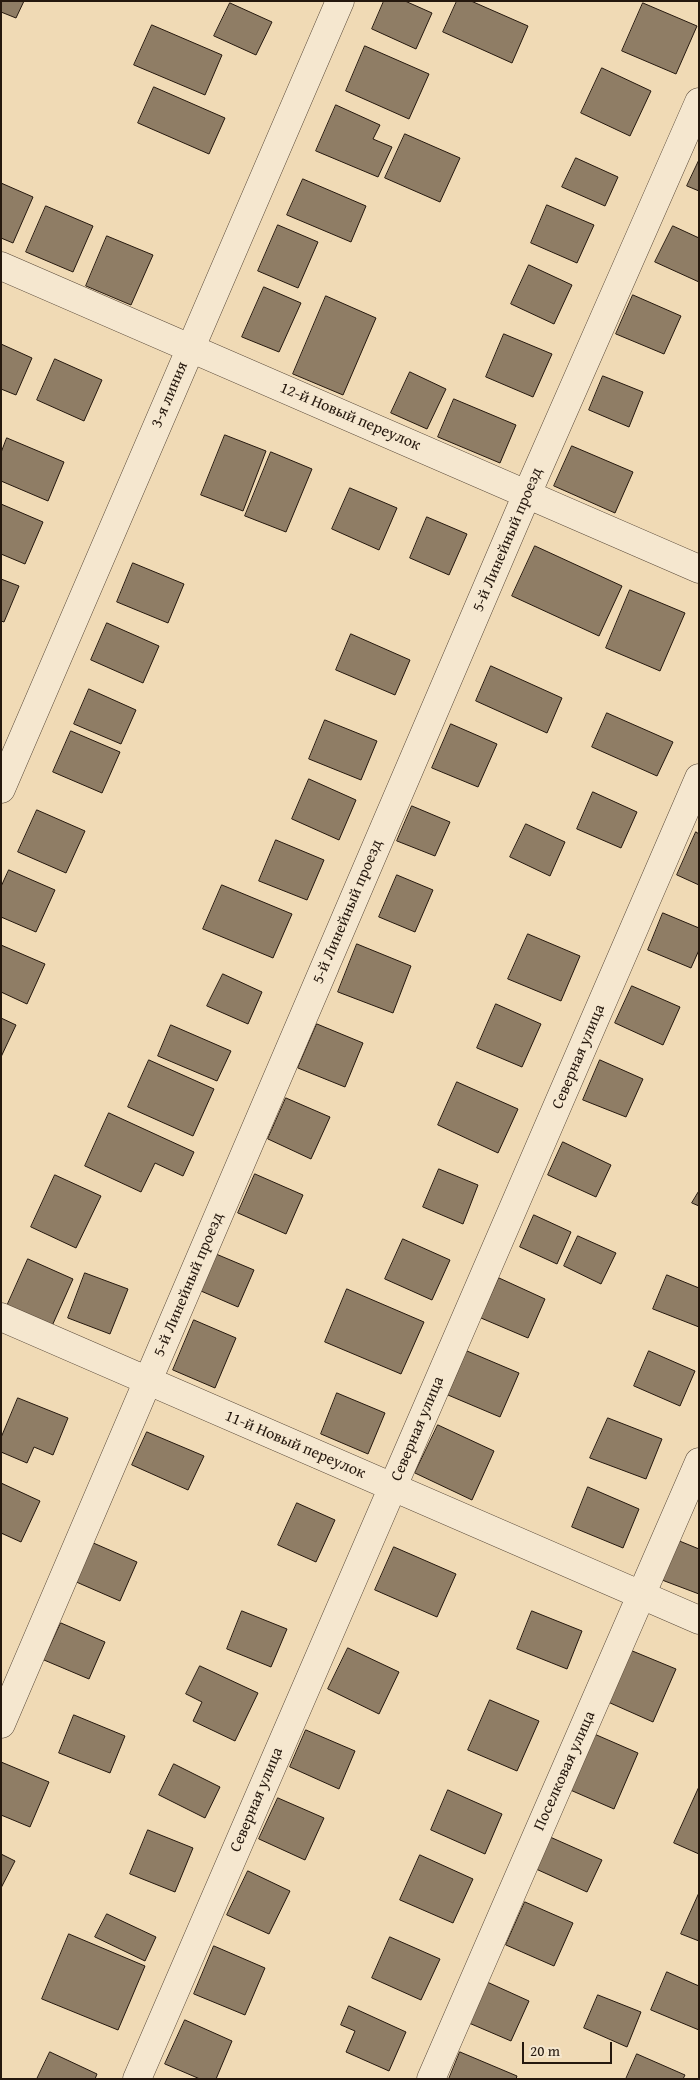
<!DOCTYPE html>
<meta charset="utf-8">
<style>
body{margin:0}
#map{position:relative;width:700px;height:2080px;overflow:hidden;background:#f0dab5;font-family:"Gentium Book Plus",serif}
canvas{display:block}
.frame{position:absolute;inset:0;border:2px solid #25180e;pointer-events:none}
.scale{position:absolute;left:522px;top:2042px;width:90px;height:22px;box-sizing:border-box;border:2px solid #25180e;border-top:0;padding-left:6px;font-size:15px;line-height:18px;white-space:nowrap;color:#25180e;-webkit-text-stroke:4px #f5e7cf;paint-order:stroke}
</style>
<div id="map">
<canvas width="700" height="2080"></canvas>
<div class="frame"></div>
<div class="scale">20 m</div>
</div>
<script>
const g = document.querySelector('canvas').getContext('2d');
g.lineJoin = 'round';
function paint(path, color) {
  g.fillStyle = color;
  g.fill(path, 'evenodd');
}
function stroke(path, color, width, dash) {
  g.strokeStyle = color;
  g.lineWidth = width;
  g.lineCap = dash ? 'butt' : 'round';
  g.setLineDash(dash || []);
  g.stroke(path);
}
function write(font, color, halo, rows, align = 'center') {
  g.font = font + ' "Gentium Book Plus",serif';
  g.lineWidth = 4;
  g.setLineDash([]);
  g.textBaseline = 'middle';
  g.strokeStyle = halo;
  g.fillStyle = color;
  for (const [text, x, y, turn = 0] of rows) {
    g.save();
    g.translate(x, y);
    g.rotate((+turn || 0) * Math.PI / 180);
    g.textAlign = isNaN(turn) ? turn : align;
    if (halo) g.strokeText(text, 0, 0);
    g.fillText(text, 0, 0);
    g.restore();
  }
}
const building = new Path2D(`
 M1 1H24L16 18 1 12Z
 M384 1H405L432 13 416 49 372 29Z
 M457 1H471L528 26 512 63 443 32Z
 M230 3 272 22 256 55 214 36Z
 M643 3 697 26 676 74 622 51Z
 M152 25 222 55 205 95 134 65Z
 M365 46 429 74 409 119 346 91Z
 M602 68 651 91 630 136 581 113Z
 M154 87 225 118 209 154 138 123Z
 M336 105 380 125 373 139 392 147 378 177 316 151Z
 M405 134 460 158 440 202 385 178Z
 M576 158 618 177 605 206 562 187Z
 M699 160V191L687 186Z
 M303 179 366 206 351 242 287 215Z
 M1 183 33 197 13 243 1 238Z
 M547 205 594 225 577 263 531 243Z
 M46 206 93 226 73 272 26 252Z
 M278 225 318 242 298 288 258 271Z
 M673 226 699 238V282L655 262Z
 M107 236 153 255 131 305 86 286Z
 M529 265 572 285 554 324 511 304Z
 M264 287 301 303 279 352 242 337Z
 M633 295 681 316 664 354 616 334Z
 M326 296 376 318 343 395 293 374Z
 M504 334 552 354 533 397 486 377Z
 M1 344 32 358 16 395 1 389Z
 M55 359 102 380 84 421 37 400Z
 M410 372 446 389 427 429 391 413Z
 M603 376 643 392 629 427 589 410Z
 M454 399 516 425 500 463 438 437Z
 M225 435 266 451 243 511 201 495Z
 M7 438 64 462 48 501 1 481V453Z
 M572 446 633 472 615 513 554 486Z
 M271 452 312 469 286 532 245 516Z
 M350 488 397 508 379 550 332 529Z
 M1 504 43 522 25 564 1 554Z
 M427 517 467 534 449 575 410 558Z
 M535 546 622 586 599 636 512 596Z
 M133 563 184 584 168 623 117 602Z
 M1 579 19 586 4 622 1 621Z
 M630 590 685 613 660 671 606 648Z
 M107 623 159 646 143 683 91 660Z
 M351 634 410 660 395 695 336 670Z
 M491 666 562 698 547 733 476 701Z
 M89 689 136 710 121 744 74 724Z
 M607 713 673 742 657 776 592 747Z
 M325 720 377 741 361 780 309 759Z
 M451 724 497 744 478 787 432 768Z
 M71 731 120 752 102 793 53 772Z
 M309 779 356 800 339 840 292 819Z
 M593 792 637 812 621 848 577 829Z
 M412 806 450 822 435 856 397 841Z
 M37 810 85 831 66 873 18 852Z
 M526 824 565 842 550 876 510 857Z
 M696 832 699 834V885L677 875Z
 M276 840 324 860 307 900 259 881Z
 M9 870 55 890 36 932 1 917V887Z
 M397 875 433 890 415 932 379 917Z
 M222 885 292 914 273 958 203 929Z
 M663 913 699 928V950L691 968 648 950Z
 M528 934 580 956 561 1001 508 979Z
 M357 944 411 966 393 1013 338 992Z
 M1 945 45 964 27 1004 1 992Z
 M223 974 262 992 248 1024 207 1006Z
 M632 986 680 1007 663 1045 615 1023Z
 M496 1004 541 1024 522 1067 477 1048Z
 M1 1018 16 1025 1 1057Z
 M317 1024 363 1043 345 1087 298 1068Z
 M171 1025 231 1051 217 1081 158 1056Z
 M149 1060 214 1089 193 1136 128 1107Z
 M600 1060 643 1079 626 1117 583 1100Z
 M457 1082 518 1109 498 1153 438 1125Z
 M286 1098 330 1117 311 1159 268 1139Z
 M109 1113 194 1152 183 1176 155 1163 141 1192 85 1166Z
 M563 1142 611 1165 596 1197 548 1175Z
 M439 1169 478 1185 463 1224 423 1207Z
 M255 1174 303 1195 286 1234 238 1213Z
 M55 1175 101 1196 76 1248 31 1227Z
 M699 1191V1206L692 1203Z
 M534 1215 571 1232 557 1264 520 1247Z
 M578 1236 616 1253 601 1284 564 1266Z
 M403 1239 450 1260 432 1300 385 1279Z
 M216 1254 254 1270 238 1307 201 1291Z
 M28 1259 73 1279 52 1326 7 1306Z
 M85 1273 128 1289 110 1334 68 1318Z
 M667 1275 699 1288V1327L653 1309Z
 M499 1278 545 1299 528 1338 481 1318Z
 M347 1289 424 1322 401 1374 325 1342Z
 M194 1320 236 1338 215 1388 173 1370Z
 M467 1351 519 1373 500 1417 448 1395Z
 M649 1351 695 1371 680 1406 634 1386Z
 M337 1393 385 1413 368 1454 321 1434Z
 M18 1398 68 1418 53 1455 34 1447 27 1463 1 1452V1438Z
 M608 1418 662 1439 646 1479 590 1458Z
 M438 1425 494 1451 472 1500 415 1473Z
 M147 1432 204 1456 188 1490 132 1465Z
 M1 1483 40 1501 21 1542 1 1533Z
 M588 1487 639 1509 623 1548 572 1527Z
 M297 1503 335 1520 316 1562 278 1545Z
 M677 1540 699 1549V1594L662 1580Z
 M91 1542 137 1562 120 1601 74 1581Z
 M394 1547 456 1574 437 1617 375 1590Z
 M242 1611 287 1629 271 1667 227 1649Z
 M532 1611 582 1631 567 1669 517 1649Z
 M61 1623 105 1642 89 1679 44 1660Z
 M348 1648 399 1672 379 1714 328 1689Z
 M630 1650 676 1669 653 1722 608 1702Z
 M200 1666 258 1693 235 1741 193 1721 202 1702 186 1694Z
 M490 1700 539 1721 517 1771 468 1750Z
 M74 1715 125 1736 110 1773 59 1753Z
 M306 1730 355 1751 339 1789 290 1767Z
 M592 1733 638 1753 614 1809 568 1789Z
 M1 1762 49 1782 30 1827 1 1815Z
 M174 1764 220 1787 205 1818 159 1795Z
 M699 1787V1854L674 1843Z
 M448 1790 502 1814 485 1854 431 1830Z
 M278 1798 324 1818 305 1860 259 1839Z
 M148 1830 193 1848 175 1892 130 1874Z
 M550 1837 602 1860 587 1892 536 1869Z
 M1 1854 15 1861 1 1888Z
 M420 1855 473 1879 453 1923 400 1900Z
 M248 1871 290 1891 269 1934 227 1915Z
 M699 1893V1941L681 1934Z
 M525 1902 573 1923 554 1966 506 1945Z
 M107 1914 156 1937 145 1961 95 1937Z
 M69 1934 145 1966 118 2030 42 1999Z
 M390 1937 440 1959 421 2000 372 1978Z
 M214 1946 265 1968 245 2015 194 1994Z
 M667 1972 699 1986V2030L651 2010Z
 M487 1982 529 2001 511 2041 469 2023Z
 M598 1995 641 2012 627 2047 584 2028Z
 M349 2006 406 2032 389 2071 346 2052 355 2031 341 2025Z
 M185 2020 232 2041 216 2079H200L165 2064Z
 M50 2052 97 2074 95 2079H37Z
 M460 2052 517 2076 516 2079H449Z
 M637 2054 685 2075 683 2079H626Z`);
paint(building, '#8f7d65');
stroke(building, '#25180e', 1);
const minor = new Path2D(`
 M1 266 699 569
 M1 789 340 1
 M1 1317 699 1620
 M1 1724 527 494 699 102
 M137 2079 699 778
 M431 2079 699 1462`);
stroke(minor, '#584838', 29);
stroke(minor, '#f5e7cf', 28);
write('16px', '#25180e', '#f5e7cf', [
 ["3-я линия",170,395,-67],
 ["12-й Новый переулок",350,417,23],
 ["5-й Линейный проезд",508,540,-67],
 ["5-й Линейный проезд",348,912,-67],
 ["Северная улица",579,1057,-67],
 ["5-й Линейный проезд",189,1285,-67],
 ["Северная улица",418,1429,-67],
 ["11-й Новый переулок",295,1445,23],
 ["Поселковая улица",565,1771,-66],
 ["Северная улица",257,1800,-67]
]);
</script>
